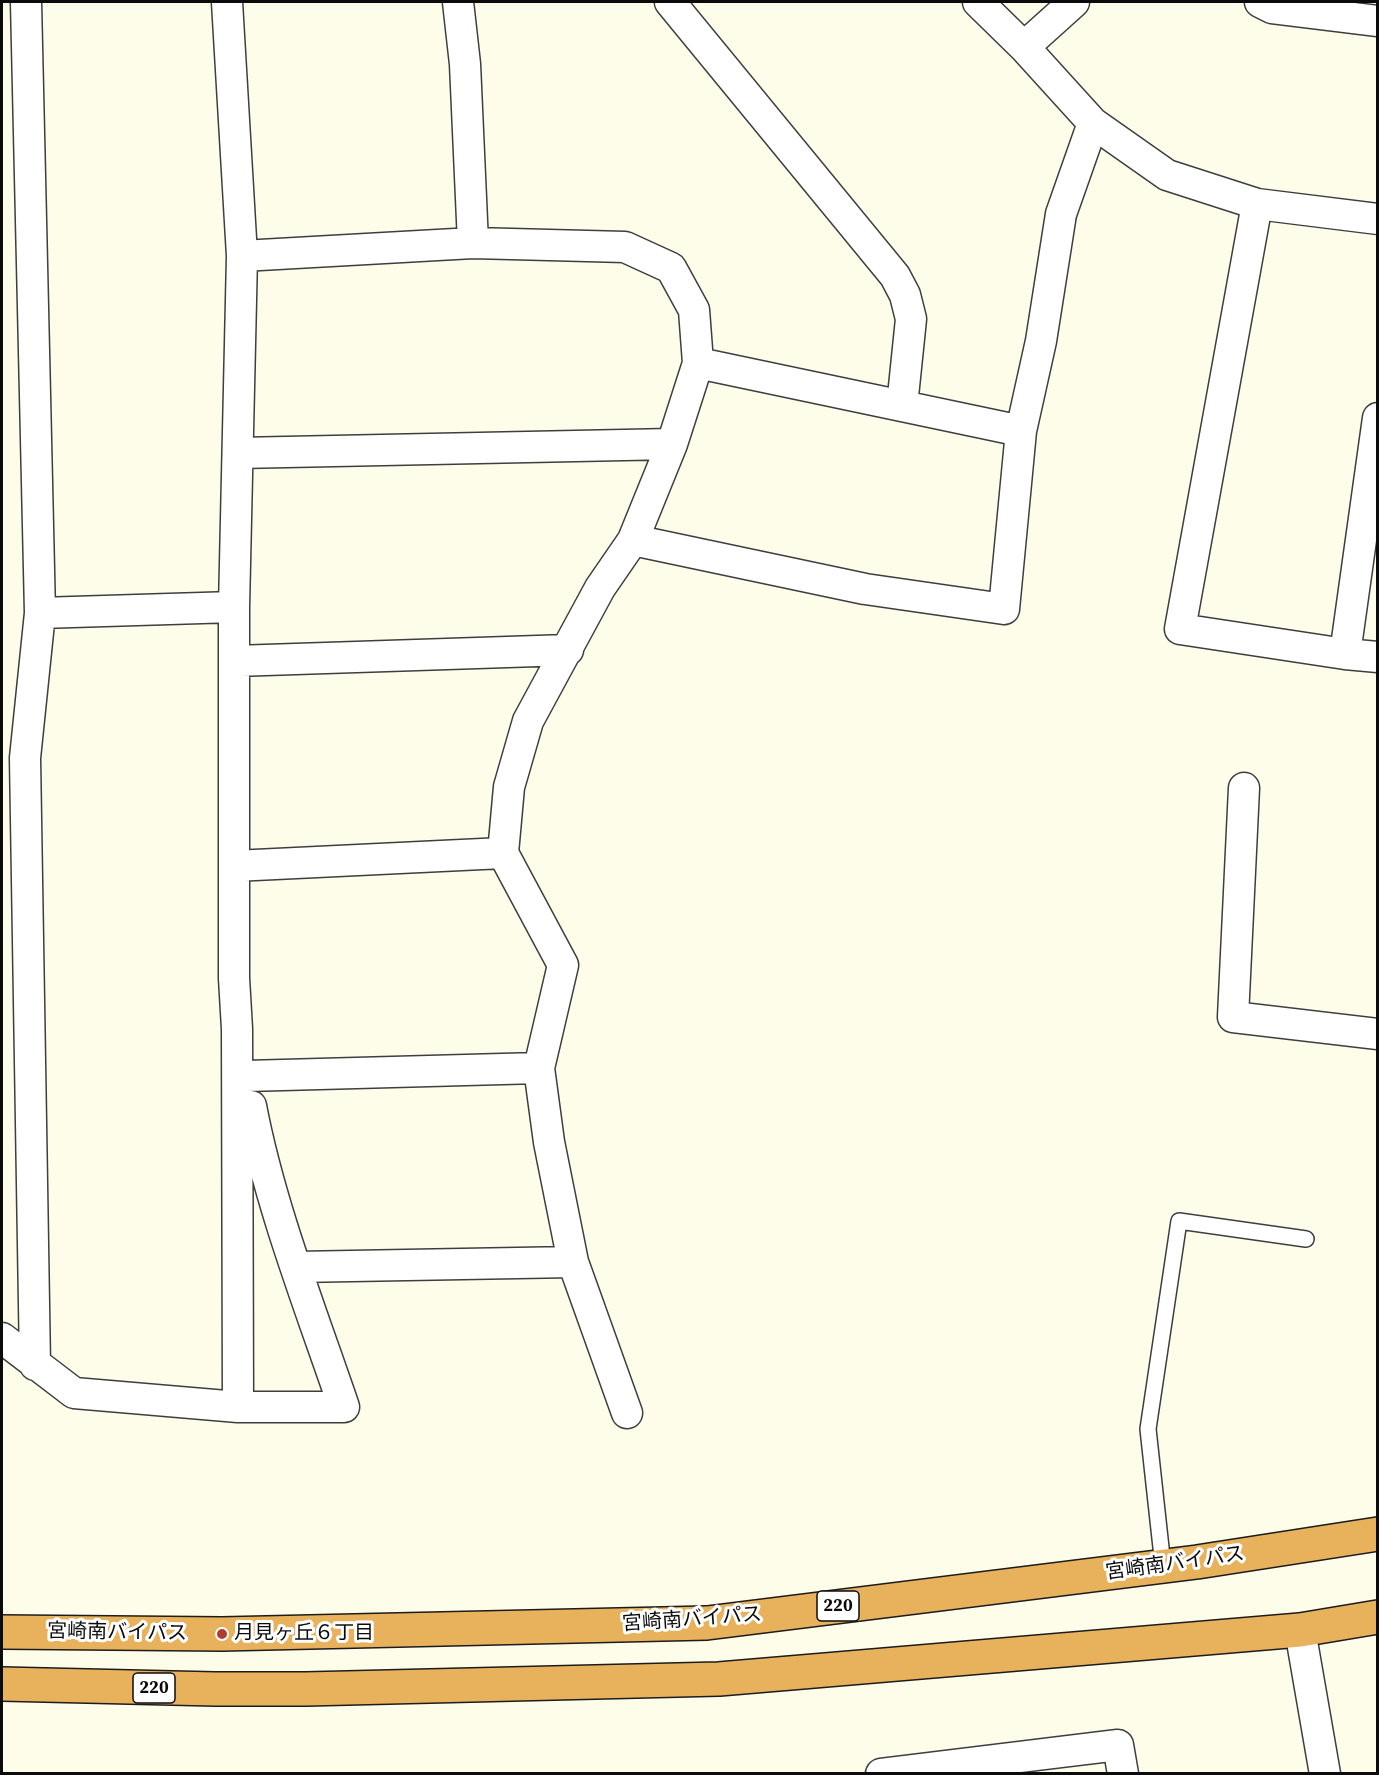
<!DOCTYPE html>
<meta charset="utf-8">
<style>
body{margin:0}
#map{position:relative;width:1379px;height:1775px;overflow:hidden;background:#fdfdea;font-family:"Source Serif 4",serif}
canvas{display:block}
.frame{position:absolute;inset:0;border:3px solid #0b0b0b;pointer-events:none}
</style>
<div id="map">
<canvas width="1379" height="1775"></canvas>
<div class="frame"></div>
</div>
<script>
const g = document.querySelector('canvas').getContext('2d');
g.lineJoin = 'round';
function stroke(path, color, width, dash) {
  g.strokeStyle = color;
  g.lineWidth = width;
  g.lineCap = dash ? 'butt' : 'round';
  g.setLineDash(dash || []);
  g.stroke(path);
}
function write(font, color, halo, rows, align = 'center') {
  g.font = font + ' "Source Serif 4","Noto Sans JP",serif';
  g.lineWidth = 6;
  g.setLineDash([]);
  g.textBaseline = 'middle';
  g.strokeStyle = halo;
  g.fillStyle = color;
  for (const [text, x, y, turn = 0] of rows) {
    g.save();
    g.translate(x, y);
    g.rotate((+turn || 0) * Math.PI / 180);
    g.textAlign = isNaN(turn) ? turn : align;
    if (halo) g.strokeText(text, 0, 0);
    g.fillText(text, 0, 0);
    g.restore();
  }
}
const lane = new Path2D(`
 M1163 1566 1148 1429 1179 1221 1306 1239`);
const street = new Path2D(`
 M26 2 40 613 25 758 35 1365
 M227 2 242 256 234 607V978L237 1029 238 1407
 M458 2 465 64 473 243
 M670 2 895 276 905 295 911 319 902 406
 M978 2 1024 47 1093 123 1167 175 1257 204 1378 219
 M1260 2 1272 8 1378 21
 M1024 47 1074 2
 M1257 204 1180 629 1345 654 1378 657
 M242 256 473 243 625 247 671 268 694 310 698 363 672 444 633 540 600 588 528 721 509 787 503 853 563 965 539 1068 549 1142 573 1262 627 1413
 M698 363 1021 431
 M238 453 672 444
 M633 540 865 589 1004 609 1021 431 1041 341 1061 214 1093 123
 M40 613 234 607
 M1345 654 1378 418
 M235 661 568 650
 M1244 788 1233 1017 1378 1034
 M234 866 503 853
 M246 1076 539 1068
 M296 1267 573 1262
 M2 1338 74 1393 238 1407H344C311 1310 270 1206 251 1106
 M1300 1630 1325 1774
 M881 1774 1118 1745 1123 1774`);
const highway = new Path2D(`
 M2 1632 222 1634 707 1623 1197 1562 1378 1534
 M2 1684 215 1689H306L719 1679 1300 1630 1378 1617`);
stroke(lane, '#3e3e3e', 18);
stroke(street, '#3e3e3e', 33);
stroke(highway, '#1c1c1c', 36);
stroke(lane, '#fff', 15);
stroke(street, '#fff', 30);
stroke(highway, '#e8b25d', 33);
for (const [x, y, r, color] of [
 [222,1634,6,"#ae3d2f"]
]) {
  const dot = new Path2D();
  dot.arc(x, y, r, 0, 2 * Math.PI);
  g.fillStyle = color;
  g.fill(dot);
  stroke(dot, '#fff', 2);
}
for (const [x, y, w] of [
 [838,1606,42],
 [154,1688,42]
]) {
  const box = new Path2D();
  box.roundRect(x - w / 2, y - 15, w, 30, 4.5);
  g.fillStyle = '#fff';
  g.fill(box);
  stroke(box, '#0b0b0b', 1.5);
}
write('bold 18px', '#0b0b0b', null, [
 ["220",838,1606],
 ["220",154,1688]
]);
write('20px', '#0b0b0b', '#fff', [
 ["宮崎南バイパス",1175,1564,-8],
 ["宮崎南バイパス",692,1620,-4],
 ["宮崎南バイパス",117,1633,1]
]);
write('20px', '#0b0b0b', '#fff', [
 ["月見ヶ丘６丁目",234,1634]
], 'left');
</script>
